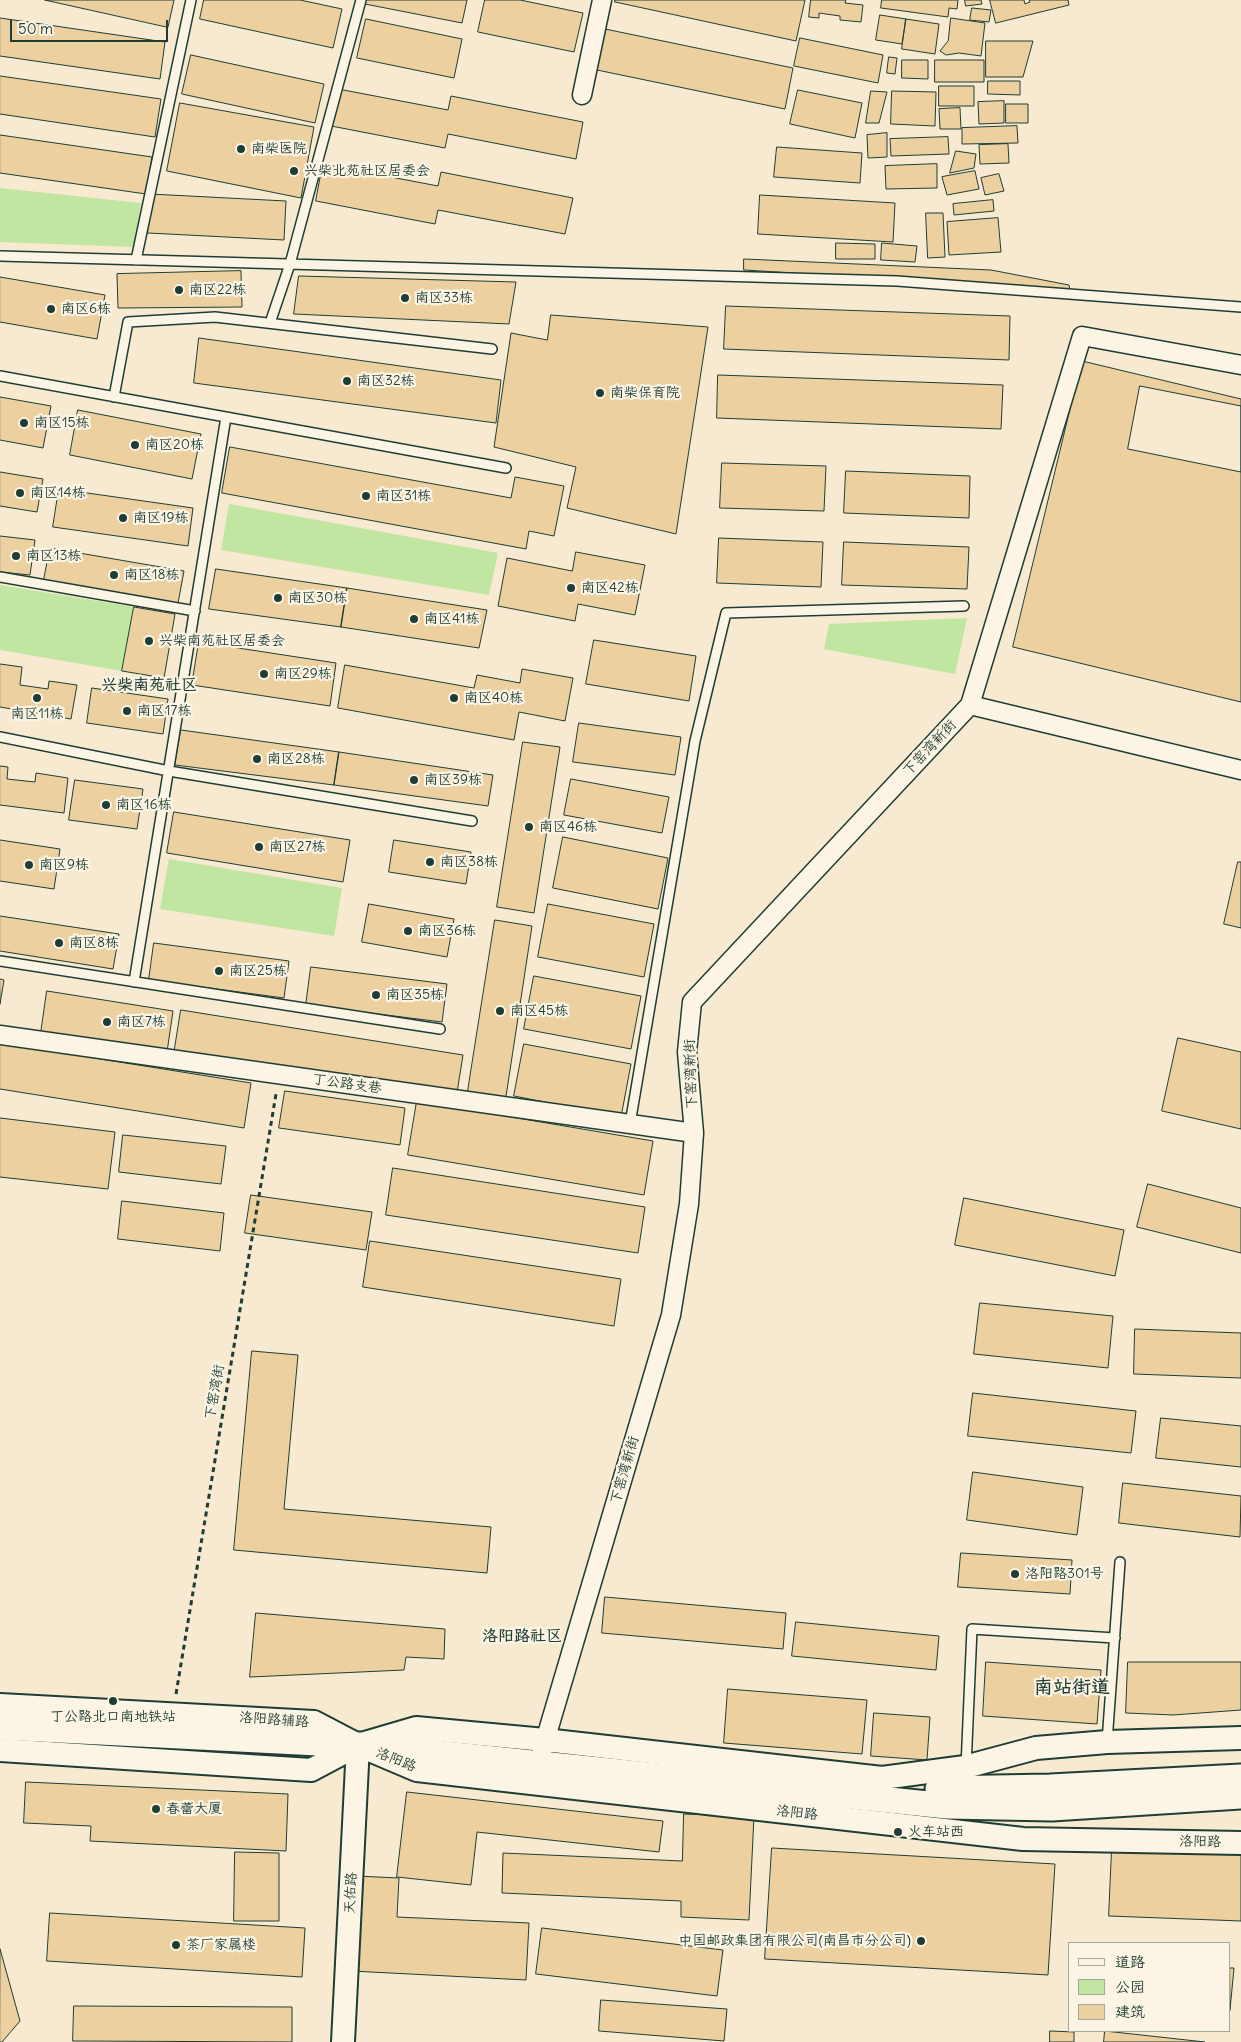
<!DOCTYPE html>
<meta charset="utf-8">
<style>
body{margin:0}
#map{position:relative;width:1241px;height:2042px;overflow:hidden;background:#f7ead0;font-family:Delius,"LXGW WenKai TC",sans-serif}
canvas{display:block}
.legend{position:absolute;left:1068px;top:1942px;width:162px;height:90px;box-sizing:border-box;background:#fcf5e5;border:1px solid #a4ab9e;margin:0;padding:6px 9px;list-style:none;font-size:15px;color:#1f3d34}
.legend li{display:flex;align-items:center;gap:10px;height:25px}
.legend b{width:25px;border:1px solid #a4ab9e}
.scale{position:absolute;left:10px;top:20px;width:158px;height:22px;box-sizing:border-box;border:2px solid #1f3d34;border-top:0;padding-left:6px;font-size:15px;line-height:18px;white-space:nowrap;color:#1f3d34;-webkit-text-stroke:4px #fcf5e5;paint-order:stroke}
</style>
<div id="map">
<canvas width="1241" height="2042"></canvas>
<ul class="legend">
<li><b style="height:6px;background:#fcf5e5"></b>道路</li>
<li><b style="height:14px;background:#c0e6a1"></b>公园</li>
<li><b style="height:14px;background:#ecd0a0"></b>建筑</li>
</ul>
<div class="scale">50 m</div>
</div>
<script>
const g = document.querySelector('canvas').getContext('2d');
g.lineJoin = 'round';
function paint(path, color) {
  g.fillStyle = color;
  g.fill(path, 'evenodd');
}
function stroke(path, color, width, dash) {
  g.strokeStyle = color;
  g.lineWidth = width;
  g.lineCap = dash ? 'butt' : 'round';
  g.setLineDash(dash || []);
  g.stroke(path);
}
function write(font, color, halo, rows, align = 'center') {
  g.font = font + ' Delius,"LXGW WenKai TC",sans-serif';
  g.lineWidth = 4.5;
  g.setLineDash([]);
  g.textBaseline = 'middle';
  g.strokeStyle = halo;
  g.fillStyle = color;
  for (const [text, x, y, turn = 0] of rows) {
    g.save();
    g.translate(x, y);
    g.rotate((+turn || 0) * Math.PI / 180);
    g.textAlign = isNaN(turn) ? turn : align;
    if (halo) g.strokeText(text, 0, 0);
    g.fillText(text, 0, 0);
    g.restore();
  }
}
paint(new Path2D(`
 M0 188 141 203 134 247 0 242Z
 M229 504 498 553 489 595 221 550Z
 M0 585 134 607 122 671 0 650Z
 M967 618 955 674 824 649 829 624Z
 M169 859 342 888 334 936 160 909Z`), '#c0e6a1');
const building = new Path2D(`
 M45 0H174L168 27Z
 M204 0H300L342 9 333 48 200 19Z
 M366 0H467L462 23 365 4Z
 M485 0H520L583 13 574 52 478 32Z
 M615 0H805L796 41 615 2Z
 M811 0H846L845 3 863 5 861 22 840 20V16L819 13V18L809 17Z
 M882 0H958L957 9 949 8 948 17 881 8Z
 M965 0H981L982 4 966 6Z
 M990 0H1024L1025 4 1030 2 1029 0H1068L1069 5 996 23Z
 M972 8 991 10 989 22 970 20Z
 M880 15 906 19 902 44 876 40Z
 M0 18 165 42 160 79 0 56Z
 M951 18 985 23 981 56 959 53 946 55 940 51 948 41Z
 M366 19 462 39 454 78 357 58Z
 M906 19 939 24 935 54 902 49Z
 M605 29 793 68 785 109 597 70Z
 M800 38 883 55 878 83 794 66Z
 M986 41H1033L1023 77H986Z
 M191 55 324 84 315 123 182 94Z
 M889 57 897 58 895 74 887 73Z
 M902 60H928V79L902 78Z
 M935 60H984V82H935Z
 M0 76 161 99 155 137 0 114Z
 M988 81H1020V95L988 94Z
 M939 86H974V106H939Z
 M333 88 448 110 451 96 583 122 576 159 448 134 445 148 326 125Z
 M798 90 862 103 855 138 790 124Z
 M871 91 887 92 879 123H866Z
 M892 91 936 92 935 126 891 124Z
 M1004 101V123L979 124 978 102Z
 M180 103 314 127 301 198 167 171Z
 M1006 104H1028V123H1006Z
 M960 108 961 129H940L939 109Z
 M1017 126 1018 143 962 144V128Z
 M887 133V157L868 158 867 135Z
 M0 135 152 157 146 194 0 173Z
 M948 137 949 154 891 156 890 139Z
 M1008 144 1009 163 980 164 979 145Z
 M777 147 862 153 860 183 774 177Z
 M956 151 976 154 974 168 950 173Z
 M323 164 438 186 441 172 573 198 565 234 438 210 435 224 316 201Z
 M937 164V188L886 189 885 166Z
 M975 171 979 189 947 195 942 177Z
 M999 174 1004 191 985 195 981 178Z
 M150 194 286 201 284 240 148 233Z
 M760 195 895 203 893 242 758 234Z
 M993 200 994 211 954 215 953 204Z
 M926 213H943L945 257 928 258Z
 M998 218 1001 252 949 255 947 222Z
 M836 243 875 244V259H836Z
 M882 243 917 246 915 262 881 260Z
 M744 259 991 270 1069 285 1070 290 744 270Z
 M241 271 242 307 118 308 117 274Z
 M299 276 516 282 509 324 294 314Z
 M0 277 105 295 97 339 0 322Z
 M726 306 1010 316 1009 360 724 349Z
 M551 315 708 327 676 534 567 508 576 467 494 447 511 333 547 340Z
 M199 338 501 380 496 423 194 383Z
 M1082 361 1241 399V702L1013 647Z
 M718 375 1003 385 1001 429 717 418Z
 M1140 386 1241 406V472L1128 449Z
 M0 397 51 406 43 448 0 440Z
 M78 410 201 434 192 479 70 455Z
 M230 447 511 498 515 477 564 486 554 536 529 531 526 549 222 493Z
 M722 463 826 466 824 511 720 508Z
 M846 471 970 476 969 518 844 513Z
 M0 472 43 479 37 512 0 506Z
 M59 489 193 508 188 546 53 527Z
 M0 536 35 540 30 575 0 572Z
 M719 538 823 542 821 587 717 583Z
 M844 542 969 547 967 589 842 585Z
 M50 548 184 571 178 603 44 580Z
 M576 552 645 565 635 615 578 604 575 621 498 606 507 558 572 571Z
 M216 569 347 588 341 627 209 609Z
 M347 588 487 610 479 648 341 627Z
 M134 607 175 614 164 678 122 671Z
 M594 640 696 656 689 701 586 684Z
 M199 642 336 663 330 706 192 685Z
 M0 664 22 667 20 685 48 689 49 681 77 685 71 719 0 707Z
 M345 665 474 688 477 675 520 683 522 669 573 678 565 721 519 712 514 740 338 708Z
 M92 688 168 699 163 734 87 723Z
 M579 723 681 737 675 775 573 762Z
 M181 730 339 752 334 785 175 765Z
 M523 742 560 747 534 913 497 907Z
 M339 752 493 775 488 806 334 785Z
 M0 766 8 767 7 779 35 782 36 773 68 778 64 813 0 805Z
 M571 779 669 797 662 833 564 815Z
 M75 780 143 789 137 829 69 820Z
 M174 812 350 840 343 882 167 853Z
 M563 837 668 858 658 909 553 888Z
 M0 840 60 849 54 889 0 881Z
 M394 840 471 852 466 884 389 872Z
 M1238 862H1241V928L1224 924Z
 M369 904 454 919 447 957 362 942Z
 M548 904 654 924 644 977 538 957Z
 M0 916 119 934 113 969 0 951Z
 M495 920 532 926 505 1103 467 1097Z
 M154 943 289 961 284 998 149 980Z
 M311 967 447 984 442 1022 306 1005Z
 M534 976 641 996 631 1049 524 1029Z
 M0 979 4 980 0 1004Z
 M47 991 173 1011 167 1052 41 1033Z
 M181 1010 463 1055 456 1099 174 1054Z
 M1178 1038 1241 1052V1129L1162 1111Z
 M0 1043 251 1083 244 1128 0 1089Z
 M524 1044 631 1064 621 1117 514 1096Z
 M285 1091 405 1108 400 1145 279 1128Z
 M417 1101 653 1141 644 1195 408 1155Z
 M0 1118 115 1132 108 1189 0 1177Z
 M123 1135 226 1146 221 1184 119 1172Z
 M393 1168 645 1207 638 1253 386 1215Z
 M1148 1184 1241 1208V1253L1137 1227Z
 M251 1195 372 1212 366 1250 245 1233Z
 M964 1198 1124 1230 1115 1276 955 1245Z
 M122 1201 224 1213 220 1251 118 1239Z
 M370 1241 621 1279 614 1326 363 1287Z
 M980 1303 1113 1316 1108 1368 974 1354Z
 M1135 1329 1241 1333V1378L1134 1374Z
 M252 1351 298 1355 284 1509 491 1527 487 1573 234 1550Z
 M973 1393 1136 1411 1131 1453 968 1436Z
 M1161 1418 1241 1426V1467L1156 1458Z
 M973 1472 1083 1487 1077 1535 967 1520Z
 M1123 1483 1241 1496 1240 1537 1119 1523Z
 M961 1553 1072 1560 1070 1594 958 1587Z
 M605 1597 786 1613 783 1649 602 1633Z
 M256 1613 445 1629 444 1659 406 1657 404 1670 250 1677Z
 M796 1622 939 1636 936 1670 792 1656Z
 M986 1662 1101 1670 1097 1724 983 1716Z
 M1128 1662H1241V1710L1173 1715 1126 1713Z
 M728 1689 867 1700 862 1754 724 1743Z
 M874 1713 930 1717 927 1760 871 1756Z
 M26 1782 288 1794 286 1851 90 1841 91 1826 24 1823Z
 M407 1792 663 1821 659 1852 477 1832 471 1885 397 1877Z
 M684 1814 754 1816 749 1920 681 1917V1901L502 1893 503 1853 682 1861Z
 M772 1848 1055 1864 1048 1975 765 1959Z
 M1112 1849 1241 1854V1921L1109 1916Z
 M235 1852 279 1853V1921H234Z
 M356 1876 399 1878 397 1917 529 1923 526 1980 351 1971Z
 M50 1913 305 1928 302 1977 47 1961Z
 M542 1928 723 1950 717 1996 536 1974Z
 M0 1949 20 2021 2 2042H0Z
 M1230 1968H1234L1230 2010Z
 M601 2000 727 2009 724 2041 599 2031Z
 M74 2006 292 2007V2042L73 2041Z
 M1050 2031 1074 2032V2042H1050Z
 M1105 2031 1205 2042H1104Z`);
paint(building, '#ecd0a0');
stroke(building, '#1f3d34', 1);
const service = new Path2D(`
 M0 256 897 281 1241 307
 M136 260 191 0
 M270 323 290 264 361 0
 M0 376 506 468
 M114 397 128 322 215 317 492 349
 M0 577 195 611
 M0 737 169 771 472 821
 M0 961 440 1029
 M134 982 226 417
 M630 1124 695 741 726 613 964 606
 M1107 1742 1120 1562
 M966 1767 972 1629 1115 1638`);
const minor = new Path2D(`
 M582 95 602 0
 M970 705 1082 336 1241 365
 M0 1035 694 1133
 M542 1751 671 1315 689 1204 694 1133 687 1052 692 1002 970 705 1241 770`);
const tertiary = new Path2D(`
 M0 1705 314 1722 358 1745 417 1770 1023 1839 1241 1843
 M0 1750 311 1770 358 1745 416 1728 545 1740 882 1778 965 1767 1036 1748 1107 1742 1241 1738
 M343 2042 358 1745`);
const secondary = new Path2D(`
 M0 1727 358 1745 947 1806 1052 1808 1241 1796
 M938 1789 1050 1787 1241 1777`);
stroke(service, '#1f3d34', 12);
stroke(minor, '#1f3d34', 21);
stroke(tertiary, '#1f3d34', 26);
stroke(secondary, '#1f3d34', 29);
stroke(new Path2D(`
 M176 1694 276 1094`), '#1f3d34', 3, [5, 4]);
stroke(service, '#fcf5e5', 9);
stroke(minor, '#fcf5e5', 18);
stroke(tertiary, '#fcf5e5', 22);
stroke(secondary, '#fcf5e5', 25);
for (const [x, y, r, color] of [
 [241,149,5,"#1f3d34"],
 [294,171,5,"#1f3d34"],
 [179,290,5,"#1f3d34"],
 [405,298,5,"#1f3d34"],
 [51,309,5,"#1f3d34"],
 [347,381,5,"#1f3d34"],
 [600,393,5,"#1f3d34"],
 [24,423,5,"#1f3d34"],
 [135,445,5,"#1f3d34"],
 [20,493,5,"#1f3d34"],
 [366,496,5,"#1f3d34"],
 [123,518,5,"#1f3d34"],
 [16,556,5,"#1f3d34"],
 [114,575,5,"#1f3d34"],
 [571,588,5,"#1f3d34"],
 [278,598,5,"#1f3d34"],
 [414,619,5,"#1f3d34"],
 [149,641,5,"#1f3d34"],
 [264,674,5,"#1f3d34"],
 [37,698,5,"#1f3d34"],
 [454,698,5,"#1f3d34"],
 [127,711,5,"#1f3d34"],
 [257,759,5,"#1f3d34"],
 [414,780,5,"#1f3d34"],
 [106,805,5,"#1f3d34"],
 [529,827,5,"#1f3d34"],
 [259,847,5,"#1f3d34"],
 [430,862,5,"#1f3d34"],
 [29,865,5,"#1f3d34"],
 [408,931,5,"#1f3d34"],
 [59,943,5,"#1f3d34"],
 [219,971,5,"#1f3d34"],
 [376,995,5,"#1f3d34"],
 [500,1011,5,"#1f3d34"],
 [107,1022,5,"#1f3d34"],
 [1015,1574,5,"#1f3d34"],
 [113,1701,5,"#1f3d34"],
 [156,1809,5,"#1f3d34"],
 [898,1832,5,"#1f3d34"],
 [921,1941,5,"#1f3d34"],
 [176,1945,5,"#1f3d34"]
]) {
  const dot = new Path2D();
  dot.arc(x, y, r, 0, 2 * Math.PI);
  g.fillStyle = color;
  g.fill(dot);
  stroke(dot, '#fcf5e5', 2);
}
write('14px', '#1f3d34', '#fcf5e5', [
 ["南柴医院",251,149],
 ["兴柴北苑社区居委会",304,171],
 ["南区22栋",189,290],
 ["南区33栋",415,298],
 ["南区6栋",61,309],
 ["南区32栋",357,381],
 ["南柴保育院",610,393],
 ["南区15栋",34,423],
 ["南区20栋",145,445],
 ["南区14栋",30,493],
 ["南区31栋",376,496],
 ["南区19栋",133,518],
 ["南区13栋",26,556],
 ["南区18栋",124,575],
 ["南区42栋",581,588],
 ["南区30栋",288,598],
 ["南区41栋",424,619],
 ["兴柴南苑社区居委会",159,641],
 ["南区29栋",274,674],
 ["南区40栋",464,698],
 ["南区17栋",137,711],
 ["南区11栋",37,714,"center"],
 ["南区28栋",267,759],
 ["南区39栋",424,780],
 ["南区16栋",116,805],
 ["南区46栋",539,827],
 ["南区27栋",269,847],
 ["南区38栋",440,862],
 ["南区9栋",39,865],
 ["南区36栋",418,931],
 ["南区8栋",69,943],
 ["南区25栋",229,971],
 ["南区35栋",386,995],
 ["南区45栋",510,1011],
 ["南区7栋",117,1022],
 ["洛阳路301号",1025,1574],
 ["丁公路北口南地铁站",113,1717,"center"],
 ["春蕾大厦",166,1809],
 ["火车站西",908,1832],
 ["中国邮政集团有限公司(南昌市分公司)",911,1941,"right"],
 ["茶厂家属楼",186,1945]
], 'left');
write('14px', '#1f3d34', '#fcf5e5', [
 ["下窑湾新街",930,748,-47],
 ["下窑湾新街",691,1074,-92],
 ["丁公路支巷",347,1084,8],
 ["下窑湾街",215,1392,-80],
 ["下窑湾新街",625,1470,-74],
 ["洛阳路辅路",274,1720,4],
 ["洛阳路",396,1760,22],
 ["洛阳路",797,1813,6],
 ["洛阳路",1200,1842,1],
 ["天佑路",351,1893,-87]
]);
write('bold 16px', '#1f3d34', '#fcf5e5', [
 ["兴柴南苑社区",149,685],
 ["洛阳路社区",522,1636]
]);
write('bold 19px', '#1f3d34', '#fcf5e5', [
 ["南站街道",1072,1688]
]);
</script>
